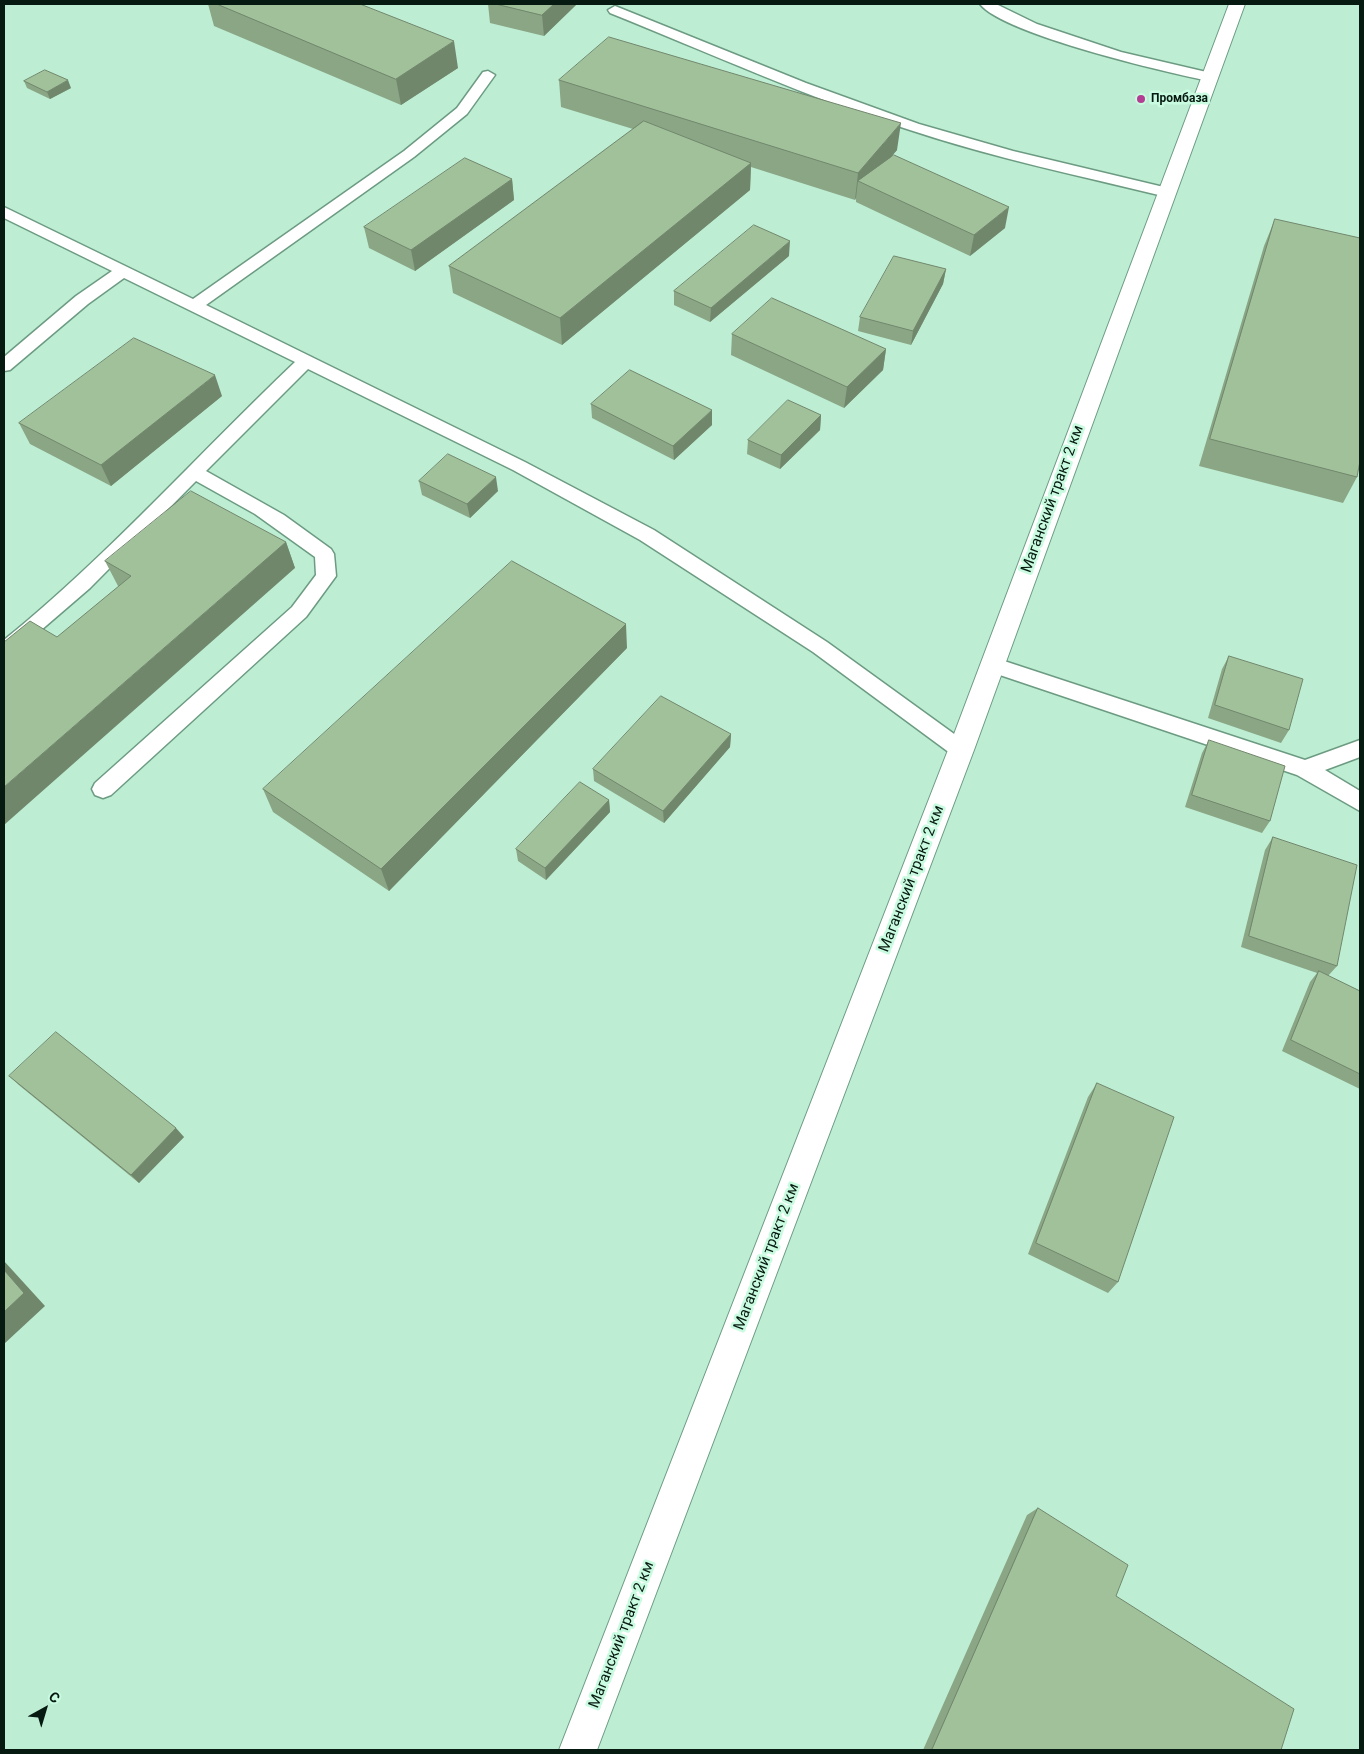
<!DOCTYPE html>
<meta charset="utf-8">
<style>
body{margin:0}
#map{position:relative;width:1364px;height:1754px;overflow:hidden;background:#bdeed3;font-family:Roboto,sans-serif}
canvas{display:block}
.frame{position:absolute;inset:0;border:5px solid #071a11;pointer-events:none}
.north{position:absolute;left:20px;top:1684px;width:50px;height:50px;-webkit-text-stroke:4px #c9fbe0;paint-order:stroke;rotate:39deg;font-size:14px;font-weight:700;line-height:20px;text-align:center;color:#071a11}
.north::after{content:'';display:block;margin:auto;width:18px;height:22px;background:#071a11;clip-path:polygon(50% 0,100% 100%,50% 72%,0 100%)}
</style>
<div id="map">
<canvas width="1364" height="1754"></canvas>
<div class="frame"></div>
<div class="north">С</div>
</div>
<script>
const g = document.querySelector('canvas').getContext('2d');
g.lineJoin = 'round';
function stroke(path, color, width, dash) {
  g.strokeStyle = color;
  g.lineWidth = width;
  g.lineCap = dash ? 'butt' : 'round';
  g.setLineDash(dash || []);
  g.stroke(path);
}
function paint(path, color) {
  g.fillStyle = color;
  g.fill(path, 'evenodd');
}
function write(font, color, halo, rows, align = 'center') {
  g.font = font + ' Roboto,sans-serif';
  g.lineWidth = 5;
  g.setLineDash([]);
  g.textBaseline = 'middle';
  g.strokeStyle = halo;
  g.fillStyle = color;
  for (const [text, x, y, turn = 0] of rows) {
    g.save();
    g.translate(x, y);
    g.rotate((+turn || 0) * Math.PI / 180);
    g.textAlign = isNaN(turn) ? turn : align;
    if (halo) g.strokeText(text, 0, 0);
    g.fillText(text, 0, 0);
    g.restore();
  }
}
const lane = new Path2D(`
 M980 4H996L1037 24 1121 52 1215 74 1217 77 1210 81C1168 73 1003 34 980 4Z
 M615 6 806 83 919 124 1013 151 1172 189 1175 192 1167 197C1081 176 994 158 910 130 808 98 710 53 610 13L608 10Z
 M488 71 495 75 467 114 414 157 206 305 525 462 654 530 827 642 968 744 972 750 968 756 961 758 954 756 813 652 640 540 513 470 308 369 206 471 284 515 331 549 334 554 336 576 306 617 111 795 103 798 95 795 92 789 95 783 292 607 316 575 315 557 255 514 196 481 90 588 11 656 4 659V640C109 555 197 455 295 362L124 278 88 304 10 370 4 371V357L76 296 112 271 4 218V207L193 299 404 151 457 108 483 72Z
 M992 657 1305 760 1360 740V757L1325 770 1360 791V811L1297 775 985 670 982 665 985 660Z`);
const secondary = new Path2D(`
 M1229 4H1245L974 750 597 1750H559L948 750Z`);
stroke(lane, '#6c9b82', 3);
stroke(secondary, '#6c9b82', 2);
paint(lane, '#fff');
paint(secondary, '#fff');
paint(new Path2D(`
 M208 4H360L458 68 401 105 214 26Z
 M488 4H577L544 36 490 23Z
 M559 80 897 150 891 157 1005 228 970 256 856 202V198L855 200 751 167 750 190 562 345 453 293 449 266 633 129 561 107Z
 M24 81 71 88 50 99 27 88Z
 M512 179 514 200 415 271 369 248 364 227Z
 M1275 219 1357 477 1343 503 1199 466 1264 246Z
 M789 256 710 322 674 305V291Z
 M946 269 943 284 911 345 858 331 860 317Z
 M732 334 886 349 883 370 844 408 731 355Z
 M222 396 111 486 30 444 19 423Z
 M591 404 712 425 674 460 592 418Z
 M821 415 820 430 780 469 747 454 748 440Z
 M419 481 498 491 470 518 422 495Z
 M286 542 295 568 118 586 105 561Z
 M627 648 389 891 273 812 263 789Z
 M1229 656 1289 730 1281 743 1208 718 1222 669Z
 M731 734 730 747 664 823 594 781 593 769Z
 M1209 740 1270 821 1262 833 1185 807 1202 753Z
 M609 800 610 812 546 880 518 861 516 849Z
 M1273 837 1337 966 1328 976 1360 991V1089L1282 1051 1310 982 1317 973 1241 947 1265 850Z
 M9 1076 184 1137 139 1183 20 1086Z
 M1097 1083 1118 1282 1108 1293 1028 1254 1088 1097Z
 M1038 1508 1116 1596 1281 1750H923L1027 1515Z`), '#8aa685');
paint(new Path2D(`
 M554 4H577L544 36 542 15Z
 M454 41 458 68 401 105 396 79Z
 M68 80 71 88 50 99 47 92Z
 M901 123 897 150 867 185 858 181 856 198 855 200 858 173Z
 M751 163 750 190 562 345 560 318Z
 M512 179 514 200 415 271 411 250Z
 M1009 207 1005 228 970 256 974 235Z
 M790 241 789 256 710 322 711 308Z
 M946 269 943 284 911 345 913 331Z
 M886 349 883 370 844 408 847 387Z
 M215 375 222 396 111 486 101 465Z
 M712 410V425L674 460 673 446Z
 M821 415 820 430 780 469 781 455Z
 M496 477 498 491 470 518 467 504Z
 M286 542 295 568 4 825V787Z
 M626 624 627 648 389 891 381 869Z
 M731 734 730 747 664 823 663 811Z
 M609 800 610 812 546 880 545 868Z
 M176 1128 184 1137 139 1183 131 1175Z
 M4 1261 45 1306 4 1344Z`), '#71876c');
const building = new Path2D(`
 M217 4H360L454 41 396 79Z
 M496 4H554L542 15Z
 M609 37 901 123 858 173 559 80Z
 M45 70 68 80 47 92 24 81Z
 M644 121 751 163 560 318 449 266Z
 M894 155 1009 207 974 235 858 181Z
 M465 158 512 179 411 250 364 227Z
 M1275 219 1360 238V461L1357 477 1210 439Z
 M754 225 790 241 711 308 674 291Z
 M894 256 946 269 913 331 860 317Z
 M772 298 886 349 847 387 732 334Z
 M134 338 215 375 101 465 19 423Z
 M630 370 712 410 673 446 591 404Z
 M788 400 821 415 781 455 748 440Z
 M448 454 496 477 467 504 419 481Z
 M191 491 286 542 4 787V642L30 621 57 637 131 576 105 561Z
 M512 561 626 624 381 869 263 789Z
 M1229 656 1303 679 1289 730 1215 705Z
 M661 696 731 734 663 811 593 769Z
 M1209 740 1285 766 1270 821 1192 795Z
 M580 782 609 800 545 868 516 849Z
 M1273 837 1357 865 1337 966 1249 936Z
 M1319 971 1360 991V1074L1291 1040Z
 M56 1032 176 1128 131 1175 9 1076Z
 M1097 1083 1174 1117 1118 1282 1036 1243Z
 M4 1270 24 1293 4 1312Z
 M1038 1508 1128 1565 1116 1596 1294 1709 1281 1750H932Z`);
paint(building, '#a1c19b');
stroke(building, '#71876c', 1);
for (const [x, y, r, color] of [
 [1141,99,5,"#b43d93"]
]) {
  const dot = new Path2D();
  dot.arc(x, y, r, 0, 2 * Math.PI);
  g.fillStyle = color;
  g.fill(dot);
  stroke(dot, '#c9fbe0', 2);
}
write('bold 12px', '#071a11', '#c9fbe0', [
 ["Промбаза",1151,99]
], 'left');
write('15px', '#071a11', '#c9fbe0', [
 ["Маганский тракт 2 км",1053,499,-70],
 ["Маганский тракт 2 км",912,879,-69],
 ["Маганский тракт 2 км",767,1257,-69],
 ["Маганский тракт 2 км",622,1635,-69]
]);
</script>
